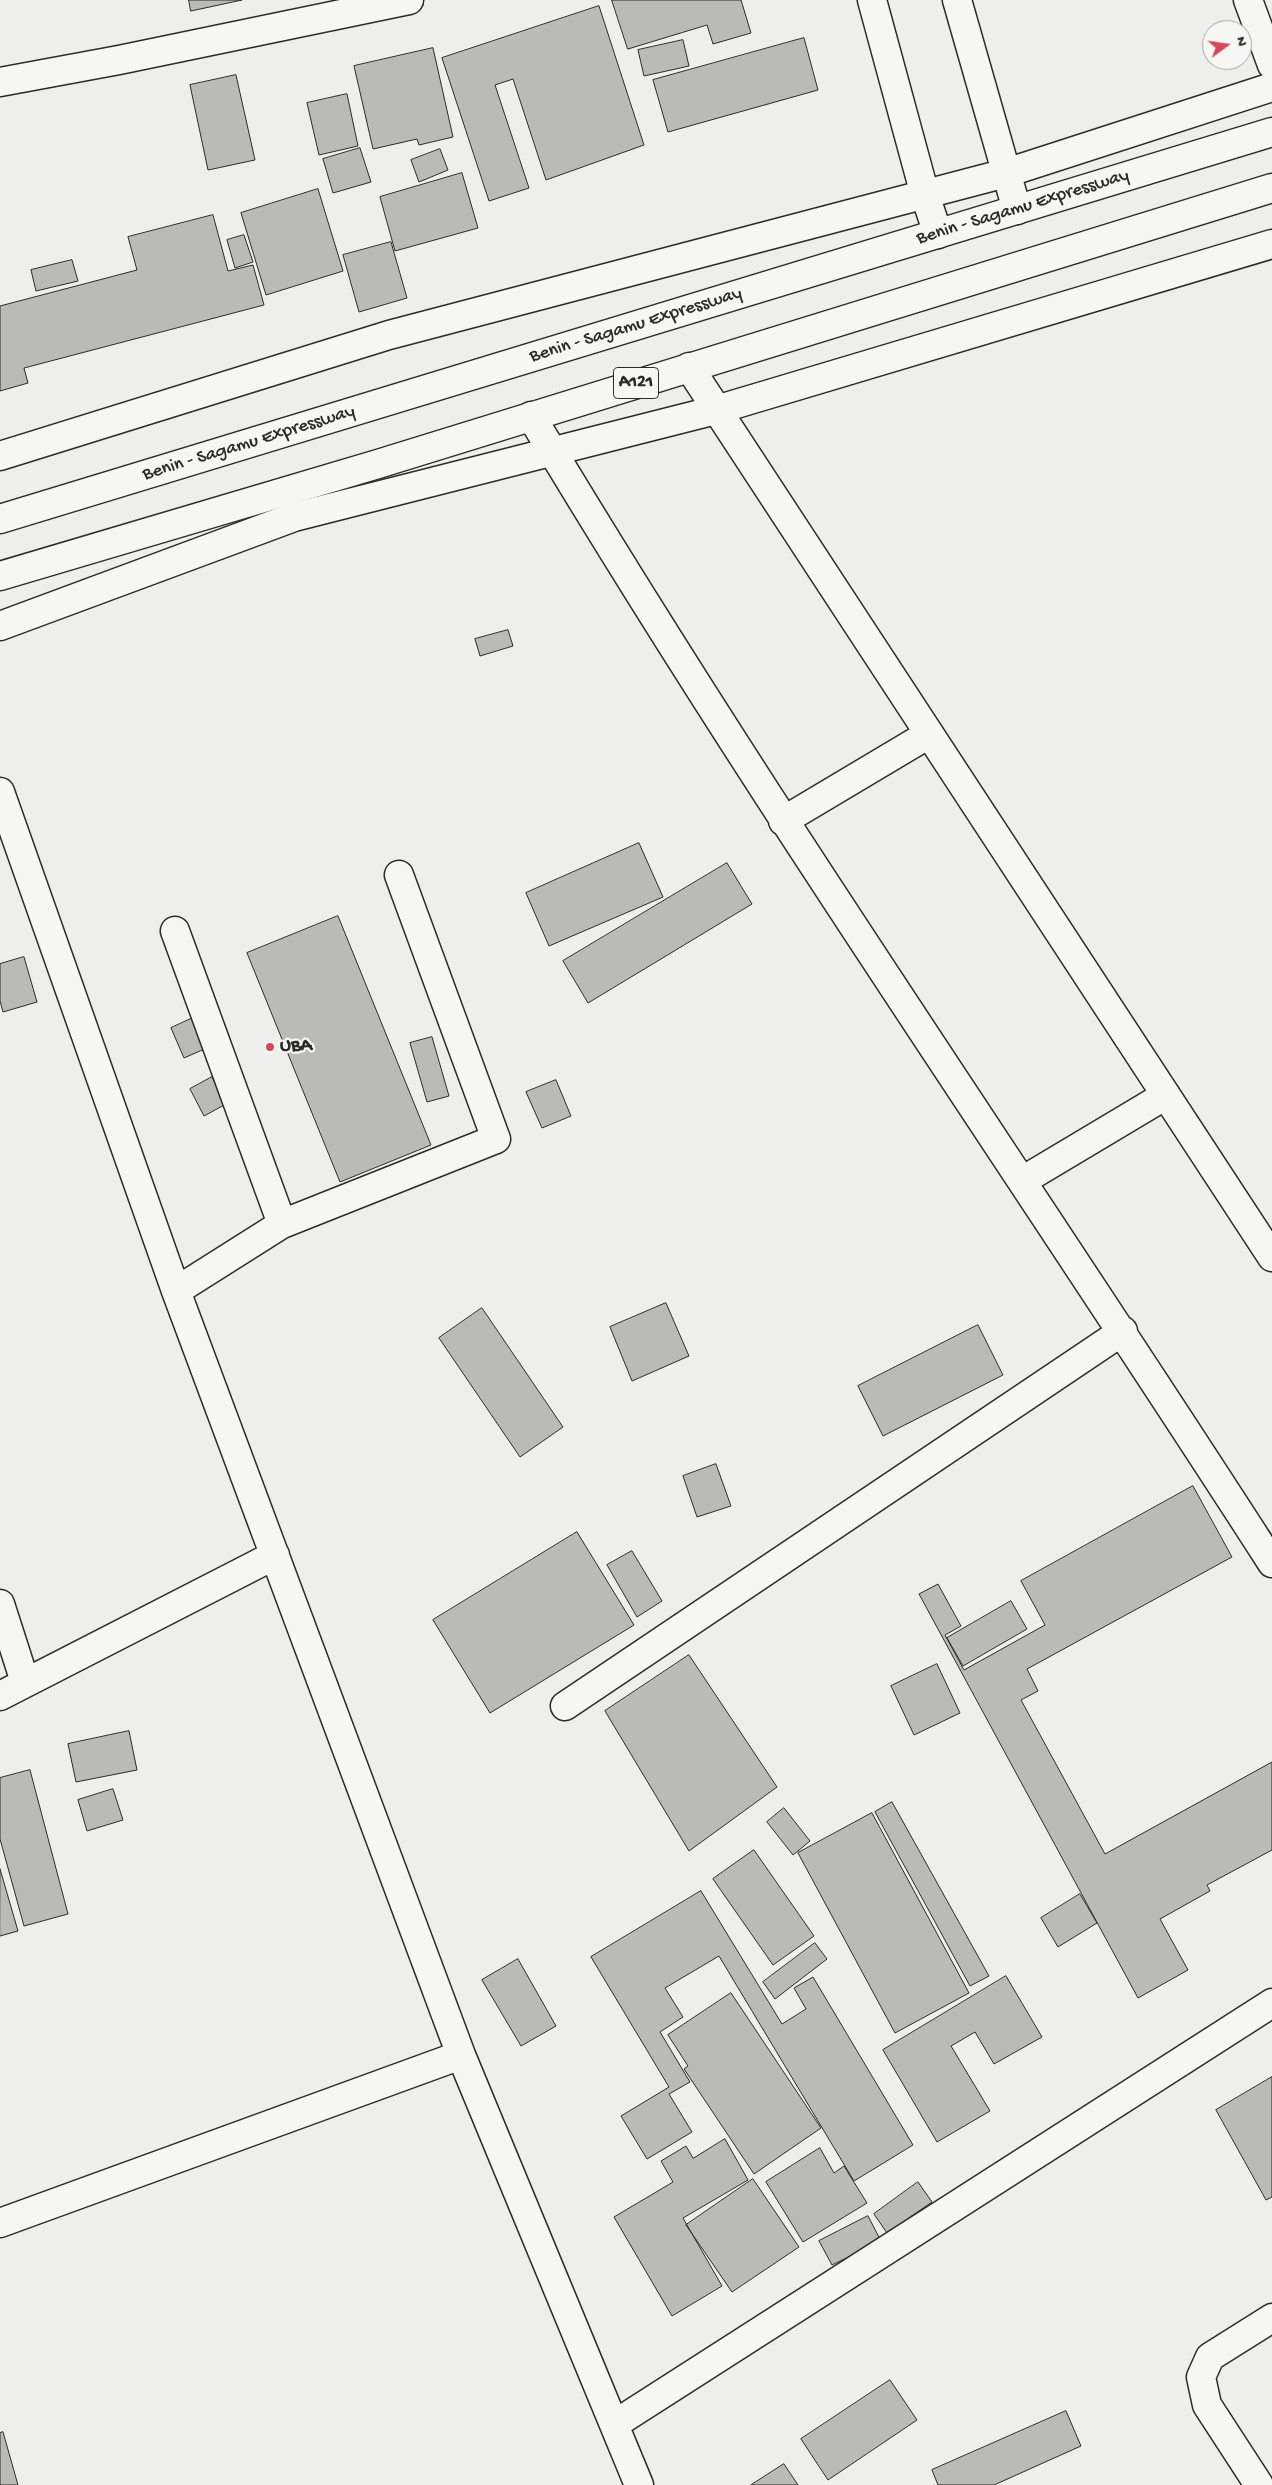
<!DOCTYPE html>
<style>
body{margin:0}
#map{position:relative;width:1272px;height:2485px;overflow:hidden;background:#eeeeea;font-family:"Gochi Hand",sans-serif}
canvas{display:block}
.north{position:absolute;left:1202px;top:20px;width:50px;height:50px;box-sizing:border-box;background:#f6f6f2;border:1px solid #a5a5a2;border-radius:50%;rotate:76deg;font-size:14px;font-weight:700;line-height:20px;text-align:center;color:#2b2b2b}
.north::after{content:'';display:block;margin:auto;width:18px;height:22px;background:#d1495b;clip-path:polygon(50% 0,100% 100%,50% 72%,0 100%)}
</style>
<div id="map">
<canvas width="1272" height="2485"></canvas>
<div class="north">N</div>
</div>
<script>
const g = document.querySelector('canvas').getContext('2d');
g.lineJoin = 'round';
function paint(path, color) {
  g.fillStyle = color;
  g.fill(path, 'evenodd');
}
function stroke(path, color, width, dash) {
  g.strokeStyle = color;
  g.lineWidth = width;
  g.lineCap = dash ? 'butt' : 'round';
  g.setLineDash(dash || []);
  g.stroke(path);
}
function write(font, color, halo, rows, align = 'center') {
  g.font = font + ' "Gochi Hand",sans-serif';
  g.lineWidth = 4.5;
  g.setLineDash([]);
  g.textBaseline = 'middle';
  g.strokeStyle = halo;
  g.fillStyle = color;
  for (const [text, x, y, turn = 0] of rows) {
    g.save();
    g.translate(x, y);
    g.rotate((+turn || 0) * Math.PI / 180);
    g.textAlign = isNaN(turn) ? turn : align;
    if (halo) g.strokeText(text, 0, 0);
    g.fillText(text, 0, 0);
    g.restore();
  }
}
const building = new Path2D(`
 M189 0H242L191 11Z
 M612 0H741L751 33 713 44 707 25 628 49Z
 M599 6 644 145 546 180 513 79 495 85 529 188 489 201 442 58Z
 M804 38 818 90 668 132 653 80Z
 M683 40 689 66 644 76 638 50Z
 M433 48 453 137 419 145 417 139 373 149 354 66Z
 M236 75 255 160 208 170 190 85Z
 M347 94 358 146 319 155 307 103Z
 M360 148 371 182 333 193 323 159Z
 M440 149 448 170 419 182 411 160Z
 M462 173 478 228 395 251 380 197Z
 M318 189 343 271 266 295 241 213Z
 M213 215 228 271 253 265 264 305 24 368 28 383 0 391V306L137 270 128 237Z
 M244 235 253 262 235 268 227 240Z
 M391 242 407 298 359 312 343 255Z
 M72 260 78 281 36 291 31 270Z
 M508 630 513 646 480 656 475 639Z
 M639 843 663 897 549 946 526 893Z
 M727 863 752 904 588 1003 563 961Z
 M338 916 431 1145 340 1182 247 953Z
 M24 957 37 1002 3 1012 0 1001V964Z
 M195 1017 209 1047 184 1058 171 1028Z
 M432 1037 449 1096 427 1102 410 1043Z
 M212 1077 226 1104 204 1116 190 1089Z
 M556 1080 571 1116 542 1128 526 1092Z
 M666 1303 689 1356 632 1381 610 1327Z
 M482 1308 563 1427 520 1457 439 1338Z
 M978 1325 1003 1375 883 1436 858 1386Z
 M716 1464 731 1506 697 1517 683 1476Z
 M1193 1486 1232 1557 1027 1669 1038 1691 1021 1700 1105 1854 1272 1762V1850L1207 1885 1210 1891 1160 1919 1188 1970 1138 1998 919 1594 938 1584 961 1626 945 1635 964 1670 1045 1625 1021 1581Z
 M577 1532 634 1625 490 1713 433 1620Z
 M632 1551 662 1601 637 1617 607 1565Z
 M1011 1601 1027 1629 963 1666 947 1638Z
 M689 1655 777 1787 689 1851 605 1711Z
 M937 1664 960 1713 914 1735 891 1686Z
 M129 1731 137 1770 76 1782 68 1744Z
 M30 1770 68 1914 24 1926 0 1839V1778Z
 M113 1789 123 1820 87 1831 78 1800Z
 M892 1802 989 1976 970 1986 875 1812Z
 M784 1808 810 1841 793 1855 767 1822Z
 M872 1813 969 1993 895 2033 798 1853Z
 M754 1850 814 1936 773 1965 713 1879Z
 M0 1869 18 1931 0 1936Z
 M701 1891 782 2024 806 2009 794 1988 813 1977 913 2145 854 2181 719 1956 665 1988 683 2017 660 2032 690 2082 669 2094 692 2132 647 2159 621 2116 669 2087 591 1957Z
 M1080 1894 1097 1923 1058 1947 1041 1918Z
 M815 1943 827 1959 775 1999 763 1982Z
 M518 1959 556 2026 521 2046 482 1980Z
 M1006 1976 1042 2037 994 2064 975 2032 951 2046 990 2111 937 2142 883 2050Z
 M731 1993 821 2128 754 2174 684 2069 688 2066 668 2035Z
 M1272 2077V2197L1266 2200 1216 2110Z
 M725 2139 748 2180 683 2218 722 2286 672 2316 614 2217 673 2182 661 2161 686 2146 693 2158Z
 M820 2148 834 2173 844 2166 867 2203 803 2242 766 2182Z
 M753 2179 799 2247 732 2292 686 2225Z
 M918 2182 932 2202 887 2233 874 2214Z
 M868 2216 881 2241 832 2265 819 2241Z
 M890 2380 917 2420 828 2480 801 2439Z
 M1066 2411 1081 2446 994 2485H938L932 2470Z
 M3 2432 18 2485H0V2433Z
 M784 2464 798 2485H751Z`);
paint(building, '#babab7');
stroke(building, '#2b2b2b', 1);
const minor = new Path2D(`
 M872 0 925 195 938 234
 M957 0 1017 210
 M1248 0 1272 65
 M0 82 119 60 409 0
 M689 367 1272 1257
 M531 416C765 807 1026 1180 1272 1563
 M0 456 389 335 1006 173 1272 87
 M0 626 294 517 716 410 1272 244
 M0 792 176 1291 461 2055 639 2485
 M783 821 929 734
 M175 931 282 1224
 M1022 1181 1166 1095
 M176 1291 282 1224 496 1139 399 875
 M0 1604 25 1682
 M0 1696 275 1555
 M565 1706 1123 1331
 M0 2223 461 2055
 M615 2424 1272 2003
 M1259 2485 1207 2405 1201 2377 1210 2357 1272 2318`);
const highway = new Path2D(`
 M0 519 1272 132
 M0 576 378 464 1272 188`);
stroke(minor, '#2b2b2b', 31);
stroke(highway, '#2b2b2b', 31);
stroke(minor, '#f6f6f2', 28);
stroke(highway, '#f6f6f2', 28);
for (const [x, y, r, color] of [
 [270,1047,5,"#d1495b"]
]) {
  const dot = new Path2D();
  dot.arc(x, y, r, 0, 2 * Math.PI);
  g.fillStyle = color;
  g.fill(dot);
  stroke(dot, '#f6f6f2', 2);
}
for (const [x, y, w] of [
 [636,383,45]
]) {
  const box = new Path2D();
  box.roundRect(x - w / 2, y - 15.5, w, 31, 4);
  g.fillStyle = '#f6f6f2';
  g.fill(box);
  stroke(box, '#2b2b2b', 1);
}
write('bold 18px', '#2b2b2b', null, [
 ["A121",636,383]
]);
write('19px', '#2b2b2b', '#f6f6f2', [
 ["Benin - Sagamu Expressway",1023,208,-17],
 ["Benin - Sagamu Expressway",636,326,-17],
 ["Benin - Sagamu Expressway",249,444,-17]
]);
write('bold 19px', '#2b2b2b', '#f6f6f2', [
 ["UBA",280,1047]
], 'left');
</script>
